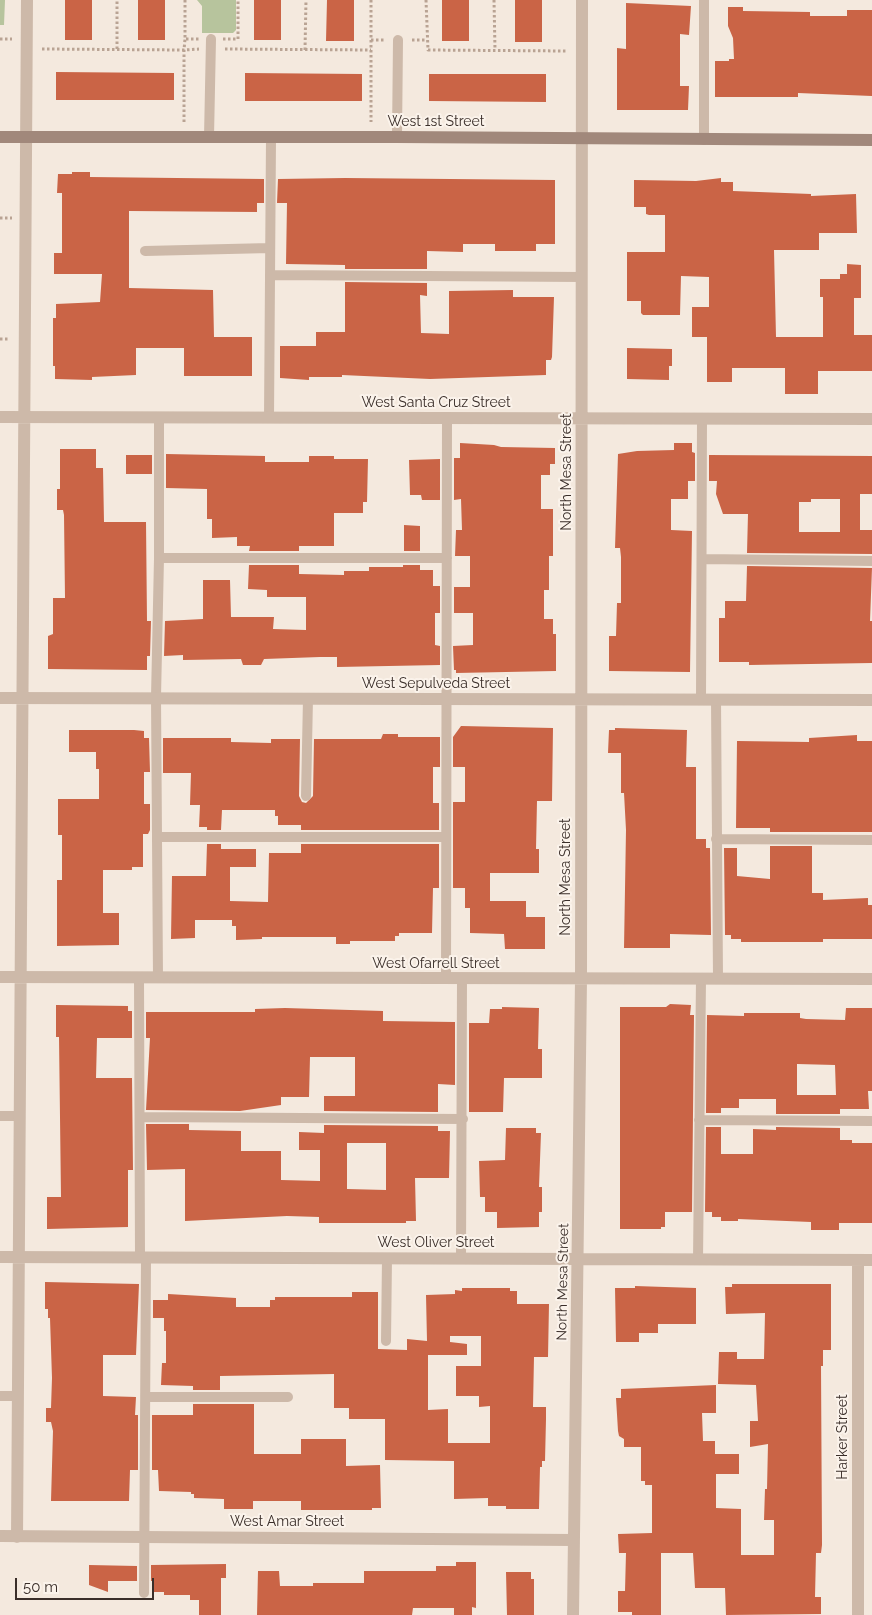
<!DOCTYPE html>
<style>
body{margin:0}
#map{position:relative;width:872px;height:1615px;overflow:hidden;background:#f4e9de;font-family:Raleway,sans-serif}
canvas{display:block}
.scale{position:absolute;left:15px;top:1578px;width:139px;height:22px;box-sizing:border-box;border:2px solid #3a2e29;border-top:0;padding-left:6px;font-size:15px;line-height:18px;white-space:nowrap;color:#3a2e29;-webkit-text-stroke:4px #fbf3eb;paint-order:stroke}
</style>
<div id="map">
<canvas width="872" height="1615"></canvas>
<div class="scale">50 m</div>
</div>
<script>
const g = document.querySelector('canvas').getContext('2d');
g.lineJoin = 'round';
function paint(path, color) {
  g.fillStyle = color;
  g.fill(path, 'evenodd');
}
function stroke(path, color, width, dash) {
  g.strokeStyle = color;
  g.lineWidth = width;
  g.lineCap = dash ? 'butt' : 'round';
  g.setLineDash(dash || []);
  g.stroke(path);
}
function write(font, color, halo, rows, align = 'center') {
  g.font = font + ' Raleway,sans-serif';
  g.lineWidth = 4;
  g.setLineDash([]);
  g.textBaseline = 'middle';
  g.strokeStyle = halo;
  g.fillStyle = color;
  for (const [text, x, y, turn = 0] of rows) {
    g.save();
    g.translate(x, y);
    g.rotate((+turn || 0) * Math.PI / 180);
    g.textAlign = isNaN(turn) ? turn : align;
    if (halo) g.strokeText(text, 0, 0);
    g.fillText(text, 0, 0);
    g.restore();
  }
}
paint(new Path2D(`
 M0 0H5L4 25H0Z
 M197 0H236V30L233 33H202V6Z`), '#b7c49d');
paint(new Path2D(`
 M65 0H92V40H65Z
 M138 0H165V40H138Z
 M254 0H281V40H254Z
 M327 0H354V41H326Z
 M442 0H469V41H442Z
 M515 0H542V42H515Z
 M626 3 691 6 689 35 680 34V86H689L688 110H617V48L626 49Z
 M728 7H743V11L810 12V16H847V10H872V96L798 93V97H715V61H729V59H734L733 38 728 26Z
 M56 72 174 73V100H56Z
 M245 73 362 74V101H245Z
 M429 74H546V102L429 101Z
 M72 172H90V177L264 179V203H257V212L129 211V288L213 290 214 337H252V376H184V348H136V375L92 377V380L55 379V366H53V318H56V304L100 302 102 274H54V253H62V193H57L58 174H72Z
 M345 178 555 180V244H536V251H495V244H463V252L427 251V269H345V265L286 264 287 203H277L278 179Z
 M721 178V182H733V191L811 194V196L856 194 857 233H819V250H774L776 337H823V297H820V279H840V274H847V264L861 265V298H854V335H872V371H818V394H785V368H732V382H707V337H692V307H709V277L681 276 680 315H643L641 313V301H627V252H665V215H649L646 214V207H634V180L696 181Z
 M345 282 427 283V296L420 295 421 333 449 334V291L513 290V297H554L552 357 551 360H546V375L430 379 342 375V377H309V380L280 378V346H316V332H345Z
 M627 348 672 349V366H669V380L627 379Z
 M460 443 494 445 501 447 555 448V464H550V475H541V509H553V556H549V590H544V619H553V634H556V671L456 673V670H454L453 646 473 645V613H454V587H470V556H455L456 530H462L461 499 454 500V458H460Z
 M674 443H692V452L695 453V481H688V499H671V530L692 531 690 672 609 671V636H616L617 603H621V557L620 548H615L618 454 637 451 674 450Z
 M60 449H96V468H103L104 522H146L147 621H151L150 656H147V670L48 669V636L53 634V598H65L64 515 63 510H57V489H60Z
 M166 454 265 456V462H309V456H334V459H368L367 502H363V513H334V546H299V551H249L250 546H237V537L212 538V519H207V489L166 488Z
 M126 455H152V474H126Z
 M709 455 872 456V494H860V530H872V554L747 553 748 514H723L716 494 717 481H709ZM811 499H840V532H799V502H811Z
 M440 459V500H422L421 495H410L409 460Z
 M404 525 420 526V551H404Z
 M249 565H299V574L344 575V571H369V567H403V565H420V570H433V586H440V613H435V645L440 646V665L337 667V657H320L264 659 261 665H243L241 659 183 660V655L164 656 165 621 203 619V580H230L231 617H274L273 629 306 630V597H267V590L248 589Z
 M747 566 872 568 870 621H872V663L749 665V662H719V618H725V601H746Z
 M461 726 553 728 552 801H537L536 849H539V873H490V901H526V917H545V949H505L504 934 470 933V908H465V888H453V802H465V767H453V737Z
 M615 728 687 730 686 767H696V839H706V848H710L711 935 670 934V948H624L626 830 624 793H621V753H608L609 730H615Z
 M69 730H134L144 731V738H149L150 772H144V804H150V830L148 834H143V867H132V870H103V913H119V945L57 946V880H62V835H58V799H99V769H96V752H69Z
 M383 734H398V737H440V767H433V803H439V830H301V825H278V816H275V810H222L221 830H207V827H199L200 805H190L191 773H163V738H231V742L271 743V739H300L299 796 302 802 306 803 313 796 314 739H381Z
 M857 735V741H872V832H770V828H736L737 741 809 742V738Z
 M207 844H221V849H256V867H230V901L268 902 269 853H301V844H439V888H433L432 933H399V936H395V941H350V944H336V937H262V939L236 940V926H232V920H195V938L171 939 172 876H206Z
 M770 846H812V893H823V900L868 898V905H872V939H823V942H741V939H731V935H725L724 848H737V876L770 879Z
 M670 1004 691 1005 690 1015H694L692 1212H665V1227H661V1229H620V1007H666Z
 M56 1005 128 1006V1011H132V1038H97L96 1078H132L133 1170H128V1227L47 1229V1197H61L59 1037H56Z
 M502 1007 539 1008 538 1049H542V1078H504L503 1112H469V1023H489L490 1009H502Z
 M285 1008 383 1011V1021L455 1022V1085L438 1084V1112L324 1111V1096H355V1057H310L309 1097H281V1105L240 1111 146 1110 150 1038H146V1012H255V1009Z
 M846 1008H872V1091H868L869 1109H840V1114H776V1099H739V1108H721V1113H706L707 1015 744 1016V1013H800V1018L806 1019 845 1020ZM797 1064 835 1065 836 1095H797Z
 M146 1124H189V1130L241 1131V1151H281V1180L320 1181V1150H299V1132L324 1133V1125L438 1126V1131H450L449 1178H415L416 1221H406V1223H319V1217L287 1216 185 1221V1169L147 1170ZM347 1143H386V1190L347 1189Z
 M706 1127H721V1154H753V1129L776 1130V1127L840 1128V1140H852V1143H872V1223H839V1230H811V1222L738 1219V1221H721V1217H712V1212H705Z
 M506 1128H536V1133H541L539 1187H542V1212H539V1227L497 1228V1212H485V1197H480L479 1161 505 1160Z
 M45 1282 139 1284 136 1355H103V1396L136 1397 135 1415H138V1470H130L129 1501H51L53 1431 51 1422H46V1408H51L52 1378 50 1318H48V1309H45Z
 M732 1284H831V1350H823V1366H821L822 1545 821 1553H816L815 1597H821V1614L726 1615 725 1588H695L693 1553H661V1615H632V1612H618V1591H625L626 1553H619L618 1534 652 1533V1485H645V1481H641V1447H624V1439L619 1436 618 1431 616 1398H621V1389L716 1385V1413H702L703 1441H715V1454H739V1474H716V1508L741 1509V1555H774V1520H764L765 1489H767L768 1444 750 1447V1421H758L756 1385 718 1384 719 1352H737V1359H764L765 1313 726 1314 725 1287H732Z
 M635 1286 696 1288V1324H658V1333H639V1342H616L615 1288H635Z
 M462 1288H510V1291H517V1304H549L548 1357H534L533 1407H546V1419L545 1461H542V1467H540L539 1509H506V1506H488V1498L454 1499V1461L385 1460V1419H349V1408H334V1374L220 1376V1390H193V1386L161 1385 162 1363H166V1331H164V1318H153V1300H168V1294L236 1298V1307H270V1300H275V1297H352V1292H378V1349L407 1350V1339L427 1341 426 1295 455 1294V1290L462 1291ZM450 1336H481V1366H456V1396H479V1407L490 1406V1443H448V1409L428 1410V1355H467V1344L450 1342Z
 M193 1404H254V1454H301V1439H346V1466L380 1465 381 1508H372V1510H301V1501H253V1509H224V1499L194 1498V1494H191V1492L159 1491 158 1470H152V1415H193Z
 M456 1562H476V1608L472 1607V1615H454V1608H413L412 1615H257L258 1571H279L280 1586H313V1583H364V1571H436V1566H456Z
 M226 1564V1578H221V1615H199V1600H190V1595H164V1592H154V1581H151V1565Z
 M89 1565 137 1566V1581H108V1592L89 1585Z
 M506 1572H531V1579H534V1615H507Z`), '#ca6446');
stroke(new Path2D(`
 M185 0V39H199
 M371 0V40H385
 M426 0 428 50 567 51
 M494 0 495 50
 M0 39H12
 M223 39H238V0
 M371 40V122
 M412 40H426
 M42 49 184 50 185 39
 M117 49V0
 M225 49 371 50
 M305 50 306 0
 M184 122V50L199 49
 M0 218H12
 M0 339H9`), '#b9a393', 3, [2.5, 2.5]);
stroke(new Path2D(`
 M209 137 211 39
 M397 137 398 40
 M704 140V0
 M145 251 270 248
 M270 275 582 277
 M269 418 271 138
 M159 558H447
 M702 559 872 561
 M701 699 702 419
 M716 699 718 979
 M306 796 308 698
 M157 837H446
 M716 839 872 840
 M139 978 140 1258
 M158 978 156 697 159 558V417
 M446 979 447 418
 M0 1116H19
 M141 1117 463 1119
 M699 1120 872 1121
 M461 1258 462 979
 M698 1260 701 979
 M386 1341 387 1258
 M0 1396H18
 M147 1397H288
 M144 1593 146 1258`), '#cdb9a9', 10);
stroke(new Path2D(`
 M0 417 872 419
 M0 698 872 700
 M0 977 872 979
 M0 1257 872 1260
 M0 1536 573 1540
 M17 1537 27 0
 M573 1615 581 979 582 0
 M858 1615V1260`), '#cdb9a9', 12);
stroke(new Path2D(`
 M0 137H397L872 140`), '#a1887b', 12);
write('14px', '#3a2e29', '#fbf3eb', [
 ["West 1st Street",436,122],
 ["West Santa Cruz Street",436,403],
 ["North Mesa Street",567,472,-90],
 ["West Sepulveda Street",436,684],
 ["North Mesa Street",566,877,-90],
 ["West Ofarrell Street",436,964],
 ["West Oliver Street",436,1243],
 ["North Mesa Street",563,1282,-89],
 ["Harker Street",843,1437,-90],
 ["West Amar Street",287,1522]
]);
</script>
